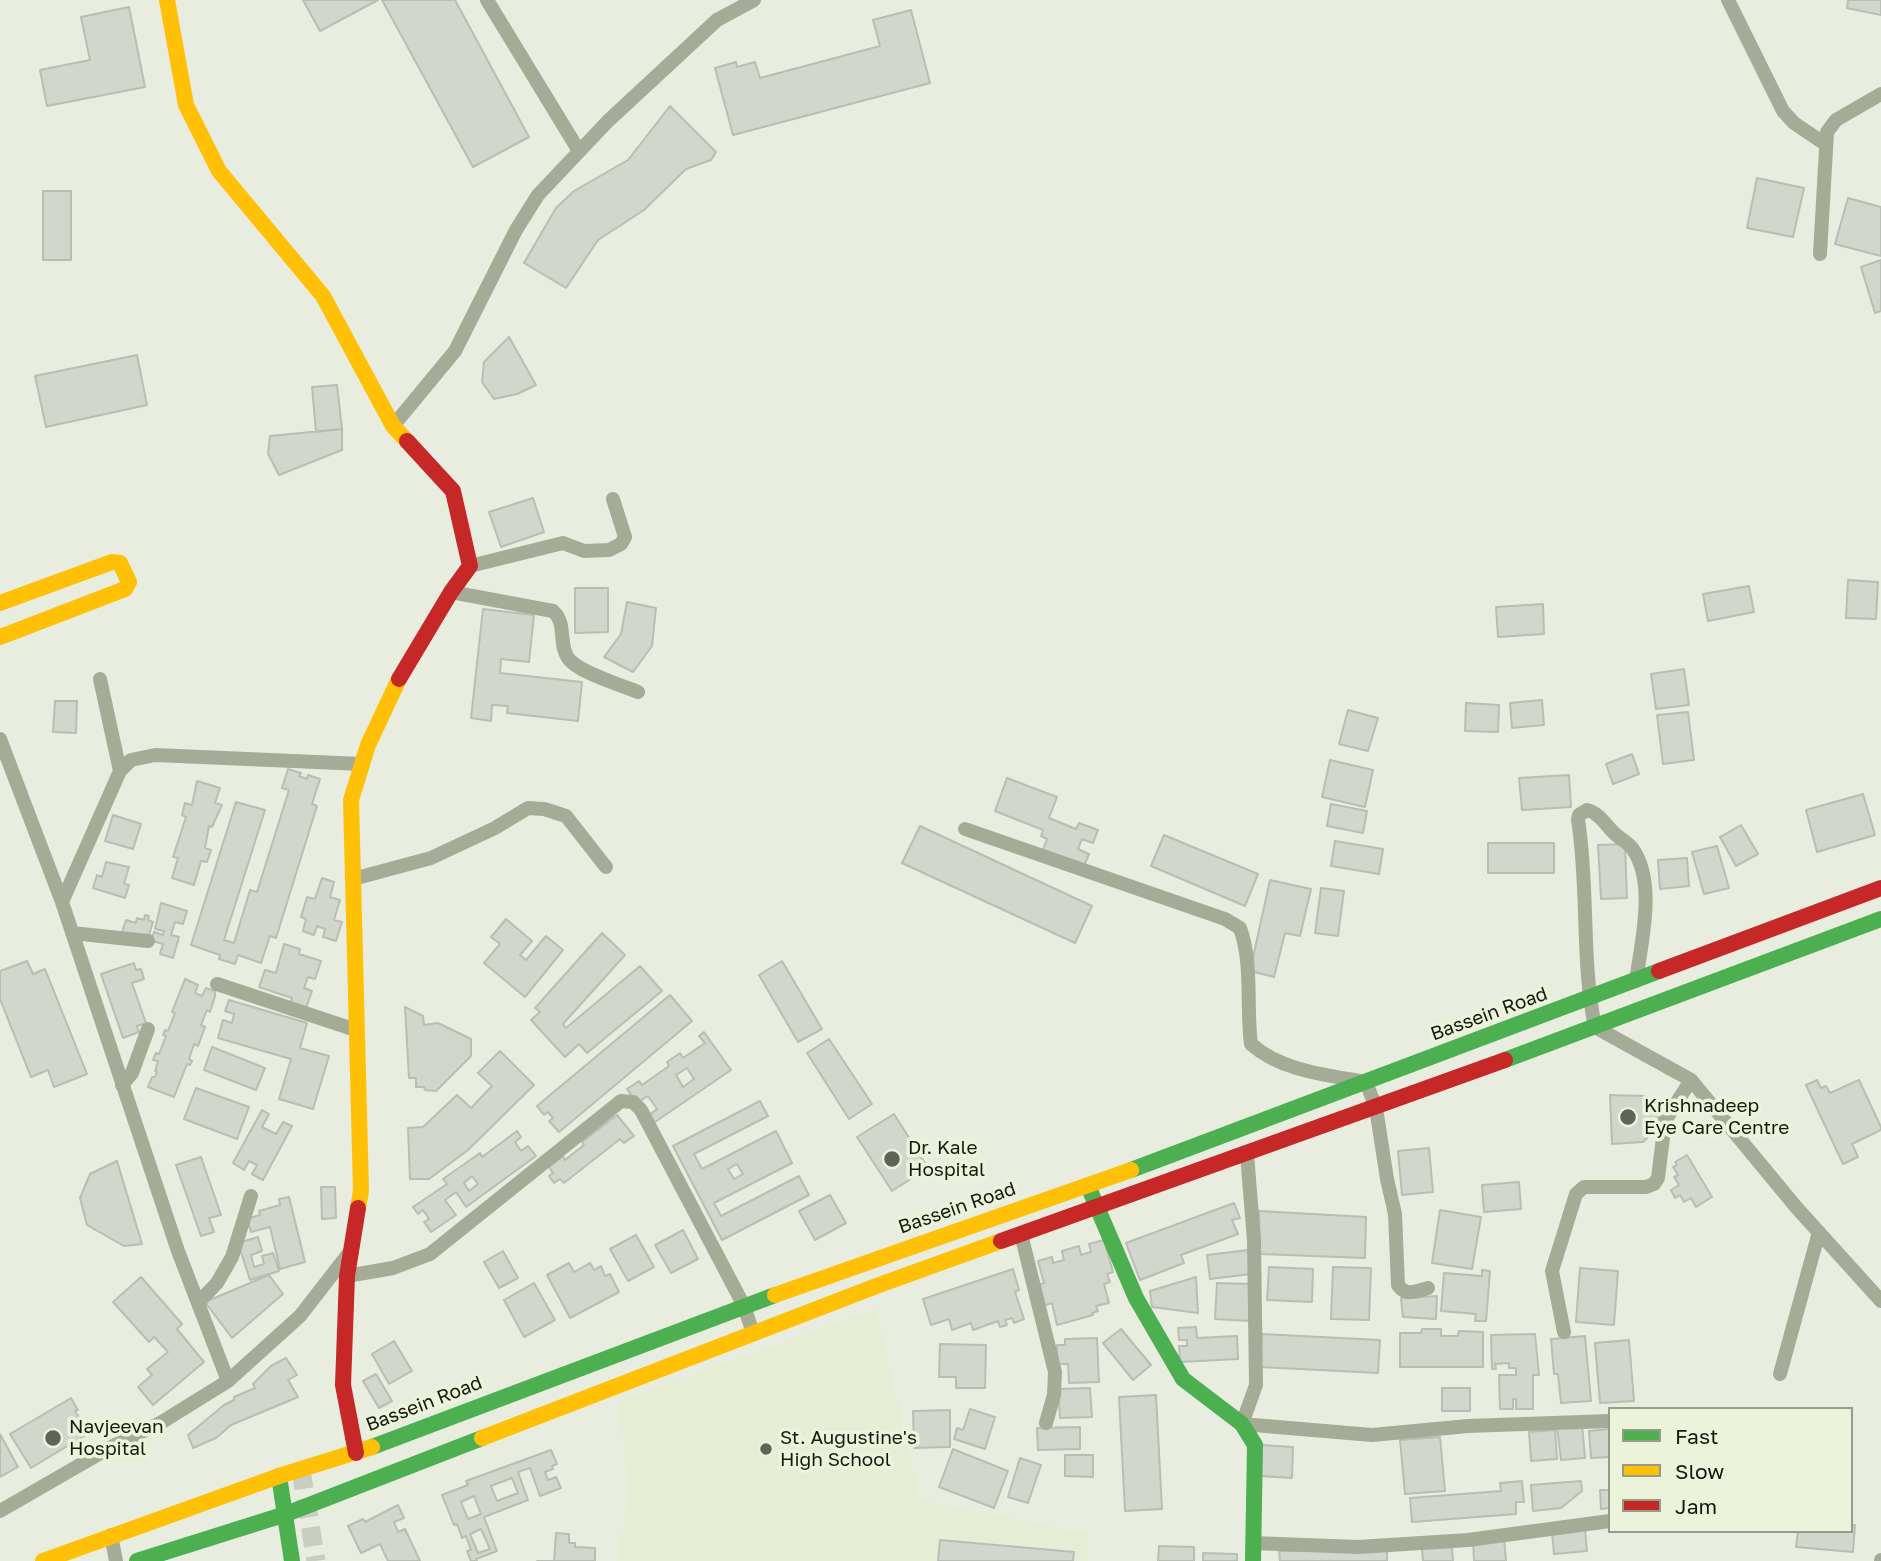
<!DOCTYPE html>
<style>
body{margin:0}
#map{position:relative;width:1881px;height:1561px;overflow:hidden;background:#e9ede0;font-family:"Golos Text",sans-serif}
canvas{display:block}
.legend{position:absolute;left:1608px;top:1407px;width:245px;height:126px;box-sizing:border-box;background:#ebf3da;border:2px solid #969c89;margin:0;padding:9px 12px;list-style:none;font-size:21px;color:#171910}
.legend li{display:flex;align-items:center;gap:14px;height:35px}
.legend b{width:35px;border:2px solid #969c89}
</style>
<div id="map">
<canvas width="1881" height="1561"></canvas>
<ul class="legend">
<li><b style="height:9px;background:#4caf50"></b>Fast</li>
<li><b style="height:9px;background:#ffc107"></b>Slow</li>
<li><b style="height:9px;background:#c62828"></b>Jam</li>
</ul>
</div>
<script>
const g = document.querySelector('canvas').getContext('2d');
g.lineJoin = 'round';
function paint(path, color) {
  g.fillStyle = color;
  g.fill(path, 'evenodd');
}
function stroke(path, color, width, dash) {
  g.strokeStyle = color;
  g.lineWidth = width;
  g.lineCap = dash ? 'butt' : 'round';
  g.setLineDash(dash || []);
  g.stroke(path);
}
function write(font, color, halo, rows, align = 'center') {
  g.font = font + ' "Golos Text",sans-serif';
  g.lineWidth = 7;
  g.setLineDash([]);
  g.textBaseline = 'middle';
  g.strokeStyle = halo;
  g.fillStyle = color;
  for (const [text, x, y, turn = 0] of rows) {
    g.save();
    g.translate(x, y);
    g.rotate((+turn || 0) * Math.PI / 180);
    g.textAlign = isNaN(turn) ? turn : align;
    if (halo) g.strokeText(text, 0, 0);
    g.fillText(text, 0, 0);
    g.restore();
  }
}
paint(new Path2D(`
 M876 1309 920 1500 1088 1534V1561H617L629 1496 619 1401Z`), '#e6edd5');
const building = new Path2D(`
 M303 0H378L320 31Z
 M382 0H455L529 137 473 167Z
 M1848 0H1881V15L1847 8Z
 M129 7 145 87 47 106 40 70 90 60 81 17Z
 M911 10 930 83 733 135 715 68 736 62 737 67 755 62 760 78 880 46 873 20Z
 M670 106 716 152 711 160 686 169 644 210 598 240 566 288 524 263 556 208 574 191 628 160Z
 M1757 178 1804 188 1793 237 1747 228Z
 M43 191H71V260H43Z
 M1848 198 1881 207V256L1835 244Z
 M1881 260V311L1875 313 1861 267Z
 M509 337 536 385 517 394 494 399 482 382 484 362Z
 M137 355 147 405 46 427 35 376Z
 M337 385 342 429 316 432 312 387Z
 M342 429V450L279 475 268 454 270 436Z
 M533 498 544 532 501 547 489 512Z
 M1848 580 1878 582 1876 619 1846 618Z
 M1749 586 1754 612 1708 621 1703 594Z
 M575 588H608V632L575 633Z
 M627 602 656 608 652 646 633 672 604 657 621 634Z
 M1543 604 1544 634 1498 637 1496 607Z
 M483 609 534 615 529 662 501 659 500 673 582 682 578 721 507 713 508 706 492 705 491 721 471 718Z
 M1684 669 1689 705 1656 709 1651 674Z
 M1542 700 1544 725 1512 728 1510 703Z
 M55 701H77L76 733 53 732Z
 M1466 703 1499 705 1498 732 1465 731Z
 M1348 710 1378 718 1368 751 1339 744Z
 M1688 712 1694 760 1663 764 1657 715Z
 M1632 754 1639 774 1613 784 1606 764Z
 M1330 760 1373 770 1365 807 1322 797Z
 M288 769 301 773 299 776 307 779 308 775 320 779 312 804 317 806 276 938 270 936 261 963 238 955 235 964 219 959 220 955 191 945 236 802 265 810 224 940 234 943 250 890 257 892 289 790 282 788Z
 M1569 775 1571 807 1522 810 1519 778Z
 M1007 778 1057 797 1049 818 1076 829 1079 823 1098 830 1093 843 1082 839 1078 849 1089 854 1084 866 1043 850 1047 839 1041 836 1043 830 995 811Z
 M197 781 220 788 215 803 222 805 212 827 209 826 205 848 211 850 207 862 201 861 194 885 172 878 178 858 173 857 186 817 182 815 185 803 192 805Z
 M1863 794 1875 835 1817 852 1806 810Z
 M1331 804 1367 811 1363 833 1327 826Z
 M113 815 141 824 133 849 105 841Z
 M1741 825 1758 854 1736 866 1720 837Z
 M920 826 1092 906 1075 943 902 863Z
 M1164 835 1258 874 1245 906 1151 866Z
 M1335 841 1383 849 1379 874 1331 866Z
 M1488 843H1554V873H1488Z
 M1625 844 1627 898 1601 899 1598 845Z
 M1717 846 1729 888 1704 894 1692 852Z
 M1687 858 1689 886 1660 889 1658 860Z
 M106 862 129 867 124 884 129 885 125 898 93 888 97 875 102 877Z
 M322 878 334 882 330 897 340 900 334 920 342 922 336 941 323 937 325 929 317 926 314 935 303 931 306 919 301 917 307 897 315 899Z
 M1270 880 1311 889 1300 936 1285 933 1274 977 1250 971Z
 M1321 888 1344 891 1338 936 1315 933Z
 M161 903 187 911 183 924 175 922 171 935 179 937 173 958 160 954 163 944 122 932 126 920 136 923 137 918 144 920 145 915 149 916 148 920 153 922 149 935 153 936 154 932 163 935 164 931 155 929Z
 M506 919 532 941 520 955 526 960 546 936 563 950 525 997 484 963 500 944 491 937Z
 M602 933 625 955 563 1024 566 1028 640 966 662 991 587 1053 579 1044 565 1057 531 1020 540 1012 535 1008Z
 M284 944 300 949 299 954 321 961 315 979 308 977 304 988 312 991 306 1008 291 1003 292 998 259 987 265 970 276 973Z
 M27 961 33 974 45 969 87 1074 54 1087 48 1070 31 1077 0 999V971Z
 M782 961 822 1029 798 1042 759 975Z
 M134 963 136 970 141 969 144 979 132 983 146 1023 137 1026 139 1032 123 1038 101 974Z
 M185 979 198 985 195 993 202 996 206 988 215 991V996L210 1012 207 1010 201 1025 205 1027 198 1046 194 1044 189 1059 192 1061 190 1065 187 1064 174 1097 148 1087 152 1077H155L157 1072 155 1071 158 1061 153 1060 156 1053 159 1054 166 1036 163 1035 165 1030 168 1031 175 1013 172 1012Z
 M670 995 692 1021 559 1132 549 1121 553 1118 548 1112 544 1115 537 1106Z
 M229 1000 307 1023 300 1048 329 1056 313 1109 279 1099 291 1059 218 1038 223 1020 232 1023 234 1014 225 1011Z
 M405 1007 423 1016 424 1025 438 1023 471 1039V1056L436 1091 425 1090 424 1087H416V1078H409Z
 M704 1032 731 1070 652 1124 647 1117 657 1109 648 1096 637 1103 627 1089 639 1081 642 1085 669 1066 667 1062 680 1053 683 1058 705 1043 699 1036ZM687 1068 694 1079 683 1087 676 1075Z
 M829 1039 872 1104 849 1119 807 1053Z
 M212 1047 265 1068 256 1090 204 1070Z
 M500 1051 534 1085 468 1150 429 1179H410L408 1128 423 1127 457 1095 471 1108 492 1086 478 1073Z
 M1817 1080 1821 1088 1826 1086 1830 1093 1859 1080 1881 1127V1130L1852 1144 1858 1157 1843 1164 1806 1085Z
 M196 1088 249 1107 237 1139 184 1119Z
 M1610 1095 1644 1096 1662 1123 1643 1142 1612 1144Z
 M760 1101 768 1116 694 1154 702 1169 776 1131 792 1163 714 1203 721 1216 799 1176 809 1195 722 1240 673 1146ZM737 1164 743 1174 734 1179 728 1169Z
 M262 1110 269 1114 262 1127 276 1134 283 1122 292 1126 263 1180 252 1174 257 1165 249 1161 244 1170 233 1163Z
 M894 1114 928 1168 892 1191 857 1137Z
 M617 1115 634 1136 624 1143 620 1139 564 1183 560 1179 554 1183 549 1176 553 1173 549 1167 563 1156 565 1160 584 1145 582 1142Z
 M517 1131 521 1137 515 1142 521 1151 528 1146 536 1156 466 1207 456 1192 445 1200 456 1215 431 1232 424 1222 429 1219 423 1210 418 1214 413 1207 447 1184 443 1179 480 1153 482 1157ZM472 1176 478 1184 469 1191 464 1183Z
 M1429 1148 1433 1192 1402 1195 1398 1151Z
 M1687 1155 1712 1197 1696 1207 1691 1198 1684 1202 1680 1195 1675 1198 1671 1190 1679 1185 1674 1177 1678 1175 1673 1167 1677 1165 1675 1162Z
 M201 1157 221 1215 209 1218 214 1232 201 1236 176 1165Z
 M117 1161 142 1244 124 1246 87 1225 80 1198 90 1174Z
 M1519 1182 1521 1209 1484 1212 1482 1185Z
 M321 1187H335L336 1218 322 1219Z
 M830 1195 846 1223 815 1240 799 1211Z
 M289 1197 305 1262 280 1269 270 1227 251 1232 247 1219 260 1215 259 1211 280 1205 279 1199Z
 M1234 1203 1240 1218 1232 1220 1238 1234 1181 1255 1184 1263 1140 1280 1126 1243Z
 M1440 1210 1481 1217 1472 1269 1432 1263Z
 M1259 1211 1366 1217 1365 1258 1260 1254Z
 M683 1230 698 1259 671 1273 655 1245Z
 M636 1235 654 1267 628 1281 610 1249Z
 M258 1237 262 1251 251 1255 254 1267 264 1264 262 1256 273 1253 279 1271 250 1280 238 1243Z
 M1104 1240 1113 1272 1107 1274 1110 1282 1104 1284 1109 1303 1096 1306 1098 1311 1092 1313 1093 1315 1057 1325 1052 1303 1042 1306 1037 1285 1044 1283 1038 1261 1052 1257 1053 1263 1064 1260 1062 1251 1079 1246 1081 1255 1091 1252 1089 1244Z
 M1248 1250 1251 1274 1210 1279 1207 1255Z
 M503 1251 518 1278 499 1288 484 1262Z
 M569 1263 574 1272 590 1263 594 1270 601 1266 605 1276 610 1274 619 1292 570 1318 547 1275Z
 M1269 1267 1313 1269 1312 1302 1267 1300Z
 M1333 1267 1371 1268 1369 1320 1331 1319Z
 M1580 1268 1618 1271 1614 1325 1576 1322Z
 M1013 1269 1019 1290 1015 1292 1024 1319 1014 1323 1012 1318 1005 1320 1007 1325 1000 1327 998 1321 973 1330 971 1323 952 1330 949 1319 931 1325 923 1299Z
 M1482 1270 1490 1271 1486 1321H1475L1476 1314 1441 1311 1444 1273 1482 1276Z
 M269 1275 283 1294 232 1338 205 1302Z
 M141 1277 182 1324 177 1329 204 1362 153 1405 138 1387 152 1375 147 1369 168 1352 154 1337 149 1342 113 1302Z
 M1196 1277 1198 1313 1152 1307 1150 1291Z
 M534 1283 555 1320 524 1337 504 1300Z
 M1217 1283 1252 1284 1250 1321 1215 1319Z
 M1437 1296 1436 1319 1403 1317 1401 1298Z
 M1196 1327 1197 1338 1237 1336 1238 1359 1180 1362 1179 1346H1187V1340H1179L1178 1328Z
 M1121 1329 1151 1365 1133 1380 1103 1343Z
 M1422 1329H1441V1336H1458L1459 1331 1483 1332V1367H1400V1333H1421Z
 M1262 1334 1380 1340 1378 1373 1260 1367Z
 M1535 1334 1539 1375H1533V1409H1516V1399H1513V1409H1500L1499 1375H1516V1368H1509V1363L1495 1364 1496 1369H1492L1491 1335Z
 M1585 1336 1591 1401 1561 1403 1558 1374H1554L1551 1339Z
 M1097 1338 1099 1382 1069 1383 1068 1364H1057V1345H1065V1339Z
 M1629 1340 1634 1401 1600 1403 1595 1343Z
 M394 1341 412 1371 389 1384 372 1354Z
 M940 1344 986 1345 985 1388H956V1377H939Z
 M286 1358 297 1375 288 1380 298 1397 231 1425 216 1438 193 1448 188 1435 224 1405 234 1400V1397L255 1388 253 1384 271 1366Z
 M376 1374 392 1401 379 1408 363 1381Z
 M1090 1388 1092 1417 1060 1418 1058 1389Z
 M1442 1388H1470V1411H1442Z
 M1156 1395 1162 1509 1125 1511 1119 1397Z
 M71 1398 78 1410 75 1411 89 1433 31 1468 10 1434Z
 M970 1409 995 1417 985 1449 954 1439 957 1428 963 1430Z
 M950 1410V1447L914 1448 913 1411Z
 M1582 1424 1585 1458 1561 1460 1557 1427Z
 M1080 1427V1449L1038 1450 1037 1428Z
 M1610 1429V1457L1591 1458 1589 1431Z
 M1555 1430 1557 1459 1531 1461 1529 1432Z
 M0 1434 18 1467 0 1477Z
 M1440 1437 1445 1491 1405 1494 1400 1440Z
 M1261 1445 1293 1447 1292 1478 1259 1476Z
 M953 1449 1008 1471 994 1508 939 1487Z
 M551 1450 557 1464 552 1466 553 1469 545 1472 548 1480 556 1477 561 1488 540 1496 530 1468 518 1472 528 1500 484 1517 497 1551 476 1559 477 1561H471L467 1551 471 1550 466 1536 462 1538 457 1524 454 1525 442 1495 468 1485 466 1481ZM512 1478 518 1493 497 1501 491 1486ZM474 1496 481 1514 468 1519 461 1502ZM481 1529 490 1549 478 1553 470 1534Z
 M1065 1455H1093V1477L1065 1476Z
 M1020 1458 1041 1465 1028 1503 1008 1497Z
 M1522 1481 1524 1502H1516V1514L1412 1522 1410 1498 1501 1491 1500 1483Z
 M1581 1481 1582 1491 1561 1508 1533 1511 1531 1485Z
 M1600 1490H1610V1508L1601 1509Z
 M398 1505 404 1518 394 1522 398 1532 405 1529 420 1561H388L380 1544 361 1553 348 1526 363 1519 365 1522Z
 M1851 1525H1855L1853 1552 1796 1547 1798 1531H1851Z
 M1585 1529 1587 1551 1554 1554 1552 1532Z
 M556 1533 569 1534V1543H575V1547L595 1548V1561H537H554Z
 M1504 1539 1506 1561H1474L1473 1541Z
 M940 1540 1074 1552 1073 1561H938Z
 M1159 1546 1194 1547V1561H1158Z
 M1452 1547 1453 1561H1423L1422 1549Z
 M1279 1551H1387V1561H1280Z
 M1203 1553 1237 1554V1561H1203Z`);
paint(building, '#d3d6cc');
stroke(building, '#babdb3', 2);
stroke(new Path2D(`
 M301 1470 316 1561`), '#cacdc1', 19, [19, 10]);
stroke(new Path2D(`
 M487 0 579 151
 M1728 0 1783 111 1794 123 1825 144
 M1820 254 1827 132 1836 120 1881 94
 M393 426 455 351 516 230 538 195 608 121 717 20 754 0
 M470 566 563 543 584 551 609 550 621 544 625 537 613 499
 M451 592 553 611C567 623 558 643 568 658 577 672 621 685 638 692
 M100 679 120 771
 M0 739 62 902 178 1251 228 1381
 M965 829 1225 919 1240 928C1253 964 1246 1006 1251 1044 1281 1071 1327 1075 1366 1082L1376 1108 1387 1179 1395 1214 1398 1285C1406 1297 1416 1291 1428 1288
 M353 879 431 858 495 828 528 808 544 809 566 816 606 867
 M62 902 120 771 131 760 155 755 362 764
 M72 933 148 941
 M1636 981C1641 943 1657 882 1632 848 1627 842 1621 839 1615 834 1606 826 1600 813 1587 810L1579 815 1578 820C1589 889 1581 959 1595 1027L1691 1080 1796 1207 1881 1301
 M217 984 356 1030
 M122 1085 132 1073 148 1029
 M1247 1154 1254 1241 1256 1385 1242 1424 1372 1435 1468 1426 1610 1421
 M1021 1234 1055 1372 1054 1395 1046 1423
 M347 1276 393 1268 430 1254 621 1101 633 1102 641 1110 744 1306 753 1333
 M198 1303 217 1283 232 1257 251 1196
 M1564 1332 1552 1271 1576 1194 1584 1187H1646L1654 1184 1658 1178 1665 1121 1691 1080
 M1780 1374 1819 1232
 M0 1511 111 1447 162 1422 228 1381 300 1316 349 1253
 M111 1535 116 1561
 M1253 1543 1358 1547 1468 1540 1610 1521
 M1881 1561V1560`), '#a6ab98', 14);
stroke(new Path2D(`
 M1505 1060 1881 919
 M1131 1170 1659 971
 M1091 1193 1136 1298 1183 1379 1242 1424 1255 1445 1253 1561
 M372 1447 775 1295
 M279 1476 292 1561
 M137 1561 286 1514 482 1438`), '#4caf50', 16);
stroke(new Path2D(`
 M167 0 186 105 219 171 323 296 393 426 407 441
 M0 603 112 562 120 563 129 582 125 589 0 637
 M358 1208 361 1191 351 800 368 745 399 679
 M775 1295 1131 1170
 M482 1438 879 1285 1001 1241
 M43 1561 279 1476 372 1447`), '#ffc107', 16);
stroke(new Path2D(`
 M399 679 451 592 470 566 453 491 407 441
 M1659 971 1881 888
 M1001 1241 1505 1060
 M356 1453 343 1385 347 1276 358 1208`), '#c62828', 16);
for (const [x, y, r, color] of [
 [1628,1117,9,"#606359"],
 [892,1159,9,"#606359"],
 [53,1438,9,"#606359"],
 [766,1449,7,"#606359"]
]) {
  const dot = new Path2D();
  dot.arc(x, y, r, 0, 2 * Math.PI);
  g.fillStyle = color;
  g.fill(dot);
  stroke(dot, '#ebf3da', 2.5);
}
write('19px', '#171910', '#ebf3da', [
 ["Bassein Road",1489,1014,-20],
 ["Bassein Road",957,1208,-19],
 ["Bassein Road",424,1404,-21]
]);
write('19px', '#171910', '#ebf3da', [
 ["Krishnadeep",1644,1106],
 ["Eye Care Centre",1644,1128],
 ["Dr. Kale",908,1148],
 ["Hospital",908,1170],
 ["Navjeevan",69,1427],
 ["Hospital",69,1449],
 ["St. Augustine's",780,1438],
 ["High School",780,1460]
], 'left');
</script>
